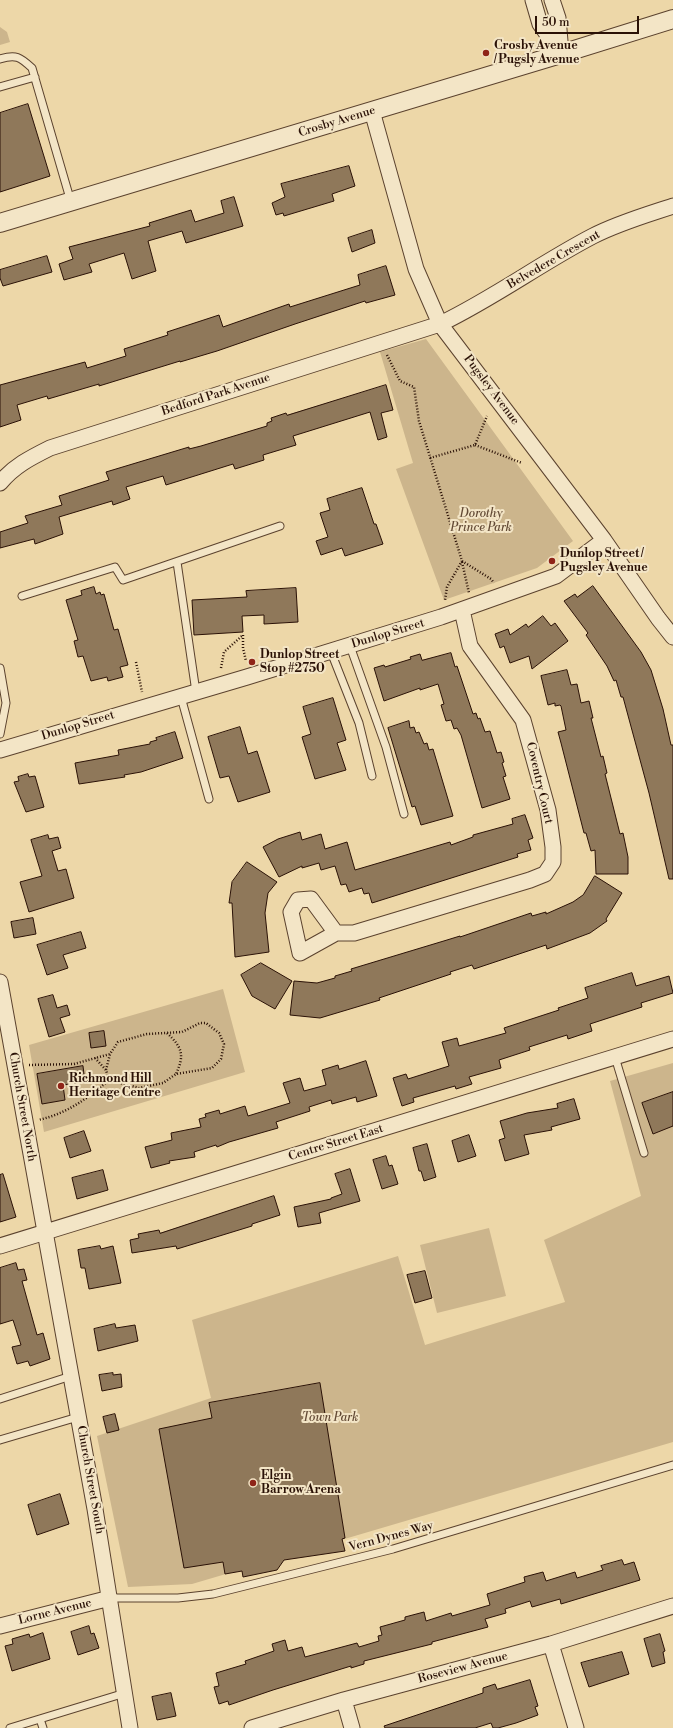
<!DOCTYPE html>
<style>
body{margin:0}
#map{position:relative;width:673px;height:1728px;overflow:hidden;background:#edd7a8;font-family:"Libre Bodoni",serif}
canvas{display:block}
.scale{position:absolute;left:535px;top:16px;width:104px;height:18px;box-sizing:border-box;border:2px solid #2a1106;border-top:0;padding-left:5px;font-size:12px;line-height:14px;white-space:nowrap;color:#2a1106;-webkit-text-stroke:3px #f3e5c6;paint-order:stroke}
</style>
<div id="map">
<canvas width="673" height="1728"></canvas>
<div class="scale">50 m</div>
</div>
<script>
const g = document.querySelector('canvas').getContext('2d');
g.lineJoin = 'round';
function paint(path, color) {
  g.fillStyle = color;
  g.fill(path, 'evenodd');
}
function stroke(path, color, width, dash) {
  g.strokeStyle = color;
  g.lineWidth = width;
  g.lineCap = dash ? 'butt' : 'round';
  g.setLineDash(dash || []);
  g.stroke(path);
}
function write(font, color, halo, rows, align = 'center') {
  g.font = font + ' "Libre Bodoni",serif';
  g.lineWidth = 4;
  g.setLineDash([]);
  g.textBaseline = 'middle';
  g.strokeStyle = halo;
  g.fillStyle = color;
  for (const [text, x, y, turn = 0] of rows) {
    g.save();
    g.translate(x, y);
    g.rotate((+turn || 0) * Math.PI / 180);
    g.textAlign = isNaN(turn) ? turn : align;
    if (halo) g.strokeText(text, 0, 0);
    g.fillText(text, 0, 0);
    g.restore();
  }
}
paint(new Path2D(`
 M0 27 7 32 10 42 0 45Z
 M426 339 573 541 537 568 444 600 396 469 413 463 380 352Z
 M223 989 245 1072 44 1132 29 1045Z
 M673 1063V1442L192 1584 128 1587 97 1436 211 1398 192 1320 398 1256 425 1345 565 1302 544 1240 641 1196 610 1081Z
 M489 1228 506 1296 437 1313 420 1245Z`), '#ccb58c');
const building = new Path2D(`
 M28 104 50 176 0 192V113Z
 M349 166 355 186 332 194 334 201 284 216 283 213 276 215 272 203 285 197 281 184Z
 M234 197 243 226 186 243 182 231 148 241 156 271 132 279 124 253 89 264 92 272 64 280 59 264 73 259 69 247 150 226 149 223 191 210 195 222 224 213 221 201Z
 M372 230 375 243 352 252 348 238Z
 M47 256 52 272 3 286 0 278V270Z
 M386 266 395 295 366 303 365 301 295 324 217 351 180 362V361L99 386V384L48 399 47 396 17 405 21 420 0 427V385L85 362 87 368 126 356 124 349 168 335 167 332 219 315 223 327 289 304 290 307 360 285 358 275Z
 M386 385 393 410 381 413 387 437 378 440 370 412 293 436 296 445 263 455 264 460 235 469 233 464 166 485 163 476 126 487 130 499 113 505 112 501 59 517 63 534 35 544 34 539 0 548V532L28 523 25 516 62 505 59 496 109 480 106 472 189 447V449L201 446 267 426V423L272 421 271 418 286 413 287 415Z
 M362 488 374 524H376L383 544 345 556 342 548 321 555 316 541 328 537 320 513 330 510 327 499Z
 M593 586 641 652 651 670 663 709 671 745H673V879H669L649 793 623 697H621L616 680 614 681 607 666 586 635 588 633 564 601 575 594 577 597Z
 M94 587 96 594 100 592 101 595 104 594 114 630 118 629 128 665 120 667 123 677 108 681 107 677 91 681 83 656 78 657 74 641 78 640 66 600 82 595 81 591Z
 M296 588 298 622 264 624V615L242 616 243 632 194 635 192 600 247 597 246 591Z
 M543 616 551 626 555 623 568 641 532 669 529 656 510 663 504 646 500 648 495 634 508 629 510 635 526 624 528 627Z
 M451 653 455 667 457 666 473 714 476 713 478 719 480 718 485 732 490 731 497 753 501 752 504 762 502 763 506 776 503 777 510 799 482 808 461 735 457 728 454 729 451 720 446 721 441 705 444 704 438 684 420 690V688L384 701 374 668 384 665 385 667 411 659 410 657 420 654 422 660Z
 M567 670 571 685 577 684 581 703 589 701 593 718H591L601 757 603 756 607 773 605 774 620 834 623 833 628 857V874H596L595 850 591 851 586 833H584L561 743 558 732 566 730 561 706 560 705 555 706V703L548 705 541 676Z
 M333 698 346 740 337 743 346 770 315 779 302 737 311 734 303 707Z
 M409 721 410 728 414 727 416 733 419 732 424 744 427 743 429 750 433 749 453 816 421 825 415 806 412 807 388 728Z
 M240 727 248 754 257 751 270 792 238 802 229 776 220 778 208 737Z
 M175 732 183 758 141 772 124 775 125 777 79 784 75 763 119 755 118 750 150 744V742L157 740 156 738Z
 M28 774 29 777 35 776 44 807 26 812 14 782 19 781 18 777Z
 M525 815 533 838 528 840 531 850 517 854 518 857 372 903 369 893 364 894 362 888 349 892 346 884 341 885 335 866 321 870 319 863 302 868V866L279 877 263 847 278 839 300 832 302 840 321 834 325 849 347 842 355 870 450 842 451 845 473 837V835L513 824 512 819Z
 M48 835 49 839 58 837 61 848 52 851 58 871 66 869 74 898 29 912 20 882 42 876 31 840Z
 M247 862 277 882 268 893 265 913 269 952 235 957 232 903H229L232 882Z
 M595 876 622 893 606 919 607 921 590 933 547 949 546 945 474 969 472 965 450 972 451 974 379 998 380 1000 320 1018 290 1015 294 981 317 983 335 978V976L352 971 351 969 447 940 460 936V937L531 913 532 916 546 912V914L573 902 583 895Z
 M33 918 36 934 14 938 11 922Z
 M81 932 86 948 63 955 68 968 47 975 37 945Z
 M261 963 292 981 275 1009 252 996 241 975Z
 M632 973 636 986 669 976 673 993 641 1003 642 1007 590 1024 592 1031 568 1039 567 1035 529 1047 530 1050 499 1060 501 1068 469 1077 472 1084 456 1089 455 1086 413 1098 414 1102 402 1106 393 1078 406 1074 408 1079 449 1066 442 1042 457 1038 459 1046 506 1033 504 1028 559 1010 558 1008 588 998 585 988Z
 M53 995 57 1008 67 1005 70 1015 60 1018 65 1032 49 1037 38 999Z
 M104 1031 106 1046 91 1048 89 1033Z
 M366 1061 377 1096 357 1102 356 1097 332 1104 331 1100 309 1107 310 1111 276 1122 278 1128 229 1142 217 1147 216 1145 194 1152 195 1157 169 1161 170 1163 151 1168 145 1147 172 1140 171 1133 201 1127 199 1119 206 1117 205 1114 219 1110 220 1114 245 1106 248 1116 290 1103 283 1083 300 1078 304 1091 326 1085 322 1070 338 1065 339 1069Z
 M83 1066 85 1082 63 1085 65 1100 42 1104 37 1074Z
 M673 1092V1126L653 1134 642 1103Z
 M574 1099 580 1119 551 1127 552 1130 524 1135 529 1154 505 1161 499 1140 505 1138 500 1121 527 1113 558 1108 557 1104Z
 M84 1131 91 1151 70 1158 64 1138Z
 M469 1135 476 1156 458 1162 452 1141Z
 M427 1144 436 1177 424 1181 421 1171H419L413 1148Z
 M386 1156 389 1166 392 1165 398 1184 382 1189 373 1160Z
 M350 1169 360 1201 319 1213 321 1223 298 1227 294 1207 331 1199V1198L342 1194 335 1174Z
 M103 1170 108 1190 77 1199 72 1178Z
 M3 1174 16 1217 0 1222V1175Z
 M274 1196 280 1215 252 1224V1226L177 1249 176 1246 132 1253 130 1240 139 1238 138 1234 159 1230 160 1233Z
 M100 1246 101 1249 113 1246 121 1283 89 1289 85 1268H81L78 1250Z
 M16 1263 18 1270 24 1269 27 1280 22 1281 37 1335 43 1333 50 1359 30 1366 28 1361 17 1364 12 1347 21 1345 13 1320 0 1324V1268Z
 M425 1271 432 1298 415 1303 407 1275Z
 M115 1324 116 1328 135 1325 138 1341 98 1351 94 1329Z
 M113 1373V1375L121 1374 122 1387 102 1391 99 1375Z
 M320 1383 345 1538 342 1539 345 1551 284 1560 277 1570 243 1577 242 1571 225 1574 223 1562 184 1568 159 1429 212 1418 209 1403Z
 M115 1414 119 1430 107 1433 103 1417Z
 M60 1494 69 1524 37 1535 28 1505Z
 M622 1560 624 1565 634 1562 640 1580 561 1604 560 1599 532 1607 530 1601 505 1609 506 1613 485 1619 488 1627 432 1642V1644L364 1661V1664L351 1668V1666L273 1690 229 1705 228 1701 219 1704 214 1687 219 1686 216 1673 246 1664 245 1661 274 1651 272 1644 285 1640 288 1651 302 1647 305 1657 357 1643 359 1647 379 1641 378 1636 382 1635 380 1627 405 1620V1617L424 1612 426 1621 451 1613 452 1616 490 1605 487 1594 525 1582 524 1577 543 1572 546 1581 575 1572 577 1578 603 1570 601 1566Z
 M89 1626 91 1634 94 1633 99 1648 78 1655 71 1632Z
 M43 1633 50 1659 12 1671 5 1646 13 1644 12 1639 29 1634 30 1637Z
 M660 1634 665 1651 663 1652 665 1663 652 1667 644 1639Z
 M622 1652 629 1674 589 1687 581 1663Z
 M530 1680 538 1706 535 1707 538 1715 516 1723 498 1728H493L491 1723 475 1728H385L384 1726 483 1693V1688L495 1684 497 1689Z
 M171 1693 176 1716 157 1720 152 1697Z`);
paint(building, '#8f785a');
stroke(building, '#2a1106', 1);
const service = new Path2D(`
 M0 59C16 54 20 57 32 68L71 202
 M0 87 35 77
 M177 562 196 692
 M22 596 115 567 123 580 280 526
 M350 646 386 747 404 814
 M331 652 359 723 372 776
 M0 668 6 703 0 734
 M181 697 209 799
 M615 1057 644 1153
 M0 1399 71 1376
 M0 1440 78 1417
 M110 1598H178L213 1594 393 1549 673 1465
 M40 1719 43 1728
 M10 1728 125 1693`);
const minor = new Path2D(`
 M533 0 540 24 561 54
 M552 0 558 18 561 53
 M372 111 416 269 440 324 604 540 658 618 673 637
 M0 483C14 466 30 458 50 448L440 324C494 298 541 263 593 236 618 223 646 215 673 206
 M0 750 247 677 441 617 556 576 604 540
 M336 933 300 953 291 912 298 900 311 899 336 933H354L530 880 545 874 553 862V847L548 810 523 720 470 646 462 610
 M0 982 95 1509 130 1728
 M0 1246 673 1039
 M0 1626 110 1598
 M551 1644 576 1728
 M344 1700 352 1728
 M252 1728 344 1700 551 1644 673 1606`);
const tertiary = new Path2D(`
 M0 223 561 54 673 19`);
stroke(service, '#5b422e', 9);
stroke(minor, '#5b422e', 17);
stroke(tertiary, '#5b422e', 20);
stroke(new Path2D(`
 M387 355 400 381 414 387 419 421 462 561 447 587 445 600
 M475 445 522 463
 M430 458 475 445 487 416
 M462 561 491 579 494 583
 M462 562 469 593
 M243 635V648L246 661
 M136 662 142 692
 M221 668 224 652 243 635
 M167 1033C182 1047 185 1055 176 1074
 M95 1058 106 1070 109 1080
 M29 1065 74 1064 110 1054 118 1042 147 1034 182 1032 200 1023H206L219 1033 224 1044 221 1059 212 1068 176 1074 163 1083 139 1088 109 1080C87 1099 66 1114 38 1120
 M106 1070 110 1054`), '#2a1106', 2.5, [1, 2]);
stroke(service, '#f3e5c6', 7);
stroke(minor, '#f3e5c6', 15);
stroke(tertiary, '#f3e5c6', 18);
for (const [x, y, r, color] of [
 [486,53,4,"#8f2418"],
 [552,561,4,"#8f2418"],
 [252,662,4,"#8f2418"],
 [61,1086,4,"#8f2418"],
 [253,1483,4,"#8f2418"]
]) {
  const dot = new Path2D();
  dot.arc(x, y, r, 0, 2 * Math.PI);
  g.fillStyle = color;
  g.fill(dot);
  stroke(dot, '#f3e5c6', 1.5);
}
write('bold 12px', '#2a1106', '#f3e5c6', [
 ["Crosby Avenue",494,46],
 ["/ Pugsly Avenue",494,60],
 ["Dunlop Street /",560,554],
 ["Pugsley Avenue",560,568],
 ["Dunlop Street",260,655],
 ["Stop #2750",260,669],
 ["Richmond Hill",69,1079],
 ["Heritage Centre",69,1093],
 ["Elgin",261,1476],
 ["Barrow Arena",261,1490]
], 'left');
write('12px', '#2a1106', '#f3e5c6', [
 ["Crosby Avenue",337,122,-17],
 ["Belvedere Crescent",554,260,-30],
 ["Pugsley Avenue",491,390,53],
 ["Bedford Park Avenue",216,395,-18],
 ["Dunlop Street",388,634,-17],
 ["Dunlop Street",78,726,-17],
 ["Coventry Court",539,783,77],
 ["Church Street North",22,1107,80],
 ["Centre Street East",336,1143,-17],
 ["Church Street South",90,1480,80],
 ["Vern Dynes Way",391,1537,-15],
 ["Lorne Avenue",55,1612,-14],
 ["Roseview Avenue",463,1668,-15]
]);
write('italic 12px', '#634a35', '#f3e5c6', [
 ["Dorothy",481,514],
 ["Prince Park",481,528],
 ["Town Park",330,1418]
]);
</script>
